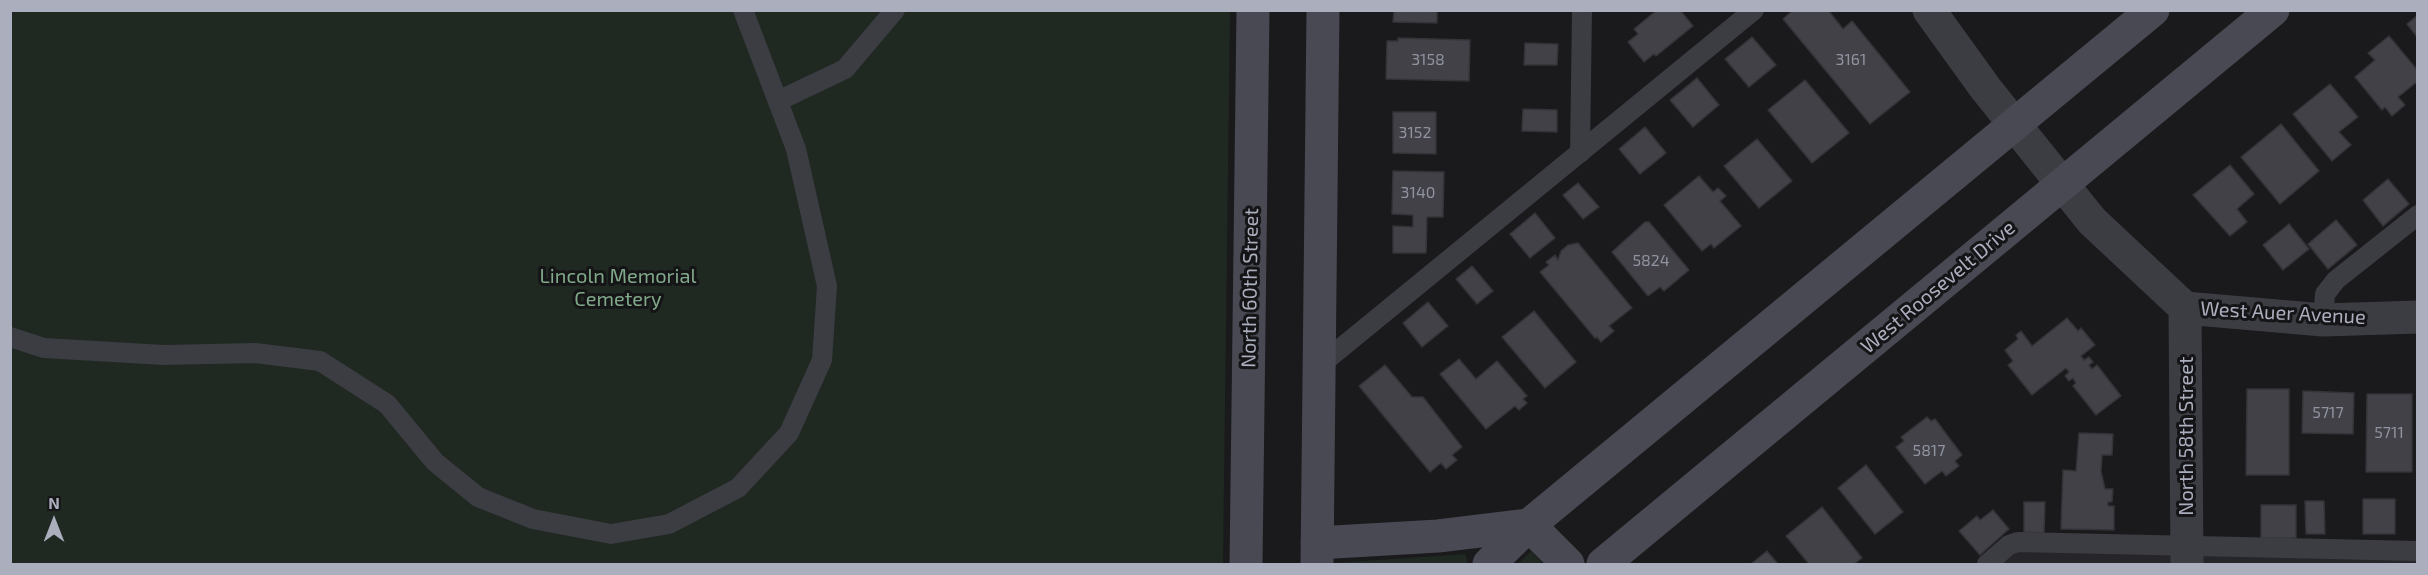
<!DOCTYPE html>
<style>
body{margin:0}
#map{position:relative;width:2428px;height:575px;overflow:hidden;background:#1a191c;font-family:"Exo 2",sans-serif}
canvas{display:block}
.frame{position:absolute;inset:0;border:12px solid #abaebd;pointer-events:none}
.north{position:absolute;left:24px;top:491px;width:60px;height:60px;-webkit-text-stroke:4px #151417;paint-order:stroke;rotate:0deg;font-size:16px;font-weight:700;line-height:24px;text-align:center;color:#abaebd}
.north::after{content:'';display:block;margin:auto;width:21px;height:27px;background:#abaebd;clip-path:polygon(50% 0,100% 100%,50% 72%,0 100%)}
</style>
<div id="map">
<canvas width="2428" height="575"></canvas>
<div class="frame"></div>
<div class="north">N</div>
</div>
<script>
const g = document.querySelector('canvas').getContext('2d');
g.lineJoin = 'round';
function paint(path, color) {
  g.fillStyle = color;
  g.fill(path, 'evenodd');
}
function stroke(path, color, width, dash) {
  g.strokeStyle = color;
  g.lineWidth = width;
  g.lineCap = dash ? 'butt' : 'round';
  g.setLineDash(dash || []);
  g.stroke(path);
}
function write(font, color, halo, rows, align = 'center') {
  g.font = font + ' "Exo 2",sans-serif';
  g.lineWidth = 6;
  g.setLineDash([]);
  g.textBaseline = 'middle';
  g.strokeStyle = halo;
  g.fillStyle = color;
  for (const [text, x, y, turn = 0] of rows) {
    g.save();
    g.translate(x, y);
    g.rotate((+turn || 0) * Math.PI / 180);
    g.textAlign = isNaN(turn) ? turn : align;
    if (halo) g.strokeText(text, 0, 0);
    g.fillText(text, 0, 0);
    g.restore();
  }
}
paint(new Path2D(`
 M2010 549 2418 554 2417 564H1993Z`), '#262529');
paint(new Path2D(`
 M10 11H1230L1223 564H11Z
 M1531 551 1543 564H1518Z
 M1465 554 1468 564H1333V563Z`), '#1f2821');
const building = new Path2D(`
 M1394 10H1437V23L1393 22Z
 M1657 10H1680L1693 26 1656 56 1654 54 1644 62 1628 42 1638 34 1634 29Z
 M1793 10H1828L1843 29 1852 21 1910 92 1870 124 1783 19Z
 M2418 15V38L2407 24Z
 M2389 36 2418 71V81L2398 97 2405 105 2392 116 2385 107 2382 110 2355 77 2375 60 2368 53Z
 M1752 37 1776 65 1749 87 1725 59Z
 M1398 38 1470 40 1469 81 1386 79 1387 41H1398Z
 M1525 43 1558 44 1557 65H1524Z
 M1697 78 1719 105 1693 127 1670 100Z
 M1805 80 1849 133 1812 163 1768 110Z
 M2330 84 2358 117 2339 132 2351 145 2332 161 2293 114Z
 M1523 109 1557 110V132L1522 131Z
 M1393 112H1436V154L1393 153Z
 M2281 124 2319 171 2280 204 2241 157Z
 M1645 127 1666 153 1640 174 1619 149Z
 M1757 139 1792 181 1759 208 1724 166Z
 M2230 165 2254 194 2237 209 2247 222 2230 236 2193 195Z
 M1393 171 1444 172 1443 217H1427L1426 253H1393V226L1413 227V215L1392 214Z
 M1699 176 1713 192 1718 188 1726 196 1720 201 1741 226 1714 248 1711 244 1702 251 1664 205Z
 M2388 179 2409 204 2383 226 2363 200Z
 M1578 183 1599 207 1583 219 1563 195Z
 M1535 213 1555 238 1530 258 1510 234Z
 M2336 220 2357 245 2328 269 2308 244Z
 M1645 222H1649L1689 270 1664 291 1660 287 1648 296 1612 252Z
 M2289 224 2309 249 2283 270 2263 245Z
 M1578 243 1632 308 1609 326 1614 331 1601 342 1597 337 1595 338 1540 272 1549 265 1546 262 1555 255 1558 260 1561 251 1568 245Z
 M1472 266 1493 291 1477 304 1456 279Z
 M1428 302 1448 326 1422 347 1403 323Z
 M1534 311 1576 362 1545 388 1502 337Z
 M2067 318 2078 331 2081 328 2095 345 2081 356 2084 360 2089 357 2093 362 2089 365 2092 369 2097 365 2121 396 2096 415 2073 386 2076 383 2073 378 2069 381 2065 376 2069 372 2066 368 2032 395 2008 365 2013 361 2005 350 2018 339 2016 335 2021 331 2032 346Z
 M1459 359 1476 379 1497 361 1527 396 1523 399 1527 403 1519 410 1515 406 1486 429 1440 374Z
 M1385 365 1412 397H1423L1462 447 1452 455 1457 460 1446 469 1441 463 1430 472 1359 386Z
 M2247 389H2289V475H2246Z
 M2303 391 2354 393 2353 434 2302 433Z
 M2367 394H2412V472H2366Z
 M1927 417 1931 421 1935 419 1962 455 1955 461 1959 466 1946 476 1942 471 1925 484 1896 447 1904 441 1901 437Z
 M2079 433 2113 434 2112 455H2102L2101 471 2105 489H2113L2112 502H2108V506H2114V530L2061 529 2063 470 2076 471Z
 M1866 465 1903 512 1875 534 1838 488Z
 M2363 499H2395V534H2363Z
 M2305 501H2324L2325 534H2306Z
 M2024 502H2045L2044 533 2024 532Z
 M2261 505H2296V538H2261Z
 M1822 507 1862 558 1854 564H1809L1786 536Z
 M1993 510 2009 529 1980 555 1959 531 1977 516 1980 520Z
 M1767 551 1778 564H1751Z`);
paint(building, '#414147');
stroke(building, '#343338', 1.5);
stroke(new Path2D(`
 M778 101 845 69 895 10
 M1580 153 1582 10
 M2323 320 2325 294 2336 280 2418 215
 M10 337 44 348 164 355 255 353 320 361 387 404 435 462 478 497 533 519 611 534 669 524 738 488 789 433 822 360 827 286 796 149 743 10
 M1319 366 1754 10
 M1987 564 2009 545 2018 542 2418 551`), '#3c3c43', 20);
stroke(new Path2D(`
 M1929 10 1986 89 2092 221 2185 308 2323 320 2418 317
 M2185 308 2187 564`), '#3c3c43', 33);
stroke(new Path2D(`
 M1529 525 1568 564
 M1317 543 1438 536 1529 525
 M1246 564 1253 10
 M1317 564 1323 10
 M1489 564 1529 525 2153 10
 M1603 564 2273 10`), '#484952', 33);
write('16px', '#9093a0', null, [
 ["3158",1428,60],
 ["3161",1851,60],
 ["3152",1415,133],
 ["3140",1418,193],
 ["5824",1651,261],
 ["5717",2328,413],
 ["5711",2389,433],
 ["5817",1929,451]
]);
write('20px', '#80a989', '#151417', [
 ["Lincoln Memorial",618,276],
 ["Cemetery",618,299]
]);
write('20px', '#abaebd', '#151417', [
 ["West Roosevelt Drive",1938,287,-40],
 ["North 60th Street",1250,288,-89],
 ["West Auer Avenue",2283,313,3],
 ["North 58th Street",2186,436,-90]
]);
</script>
